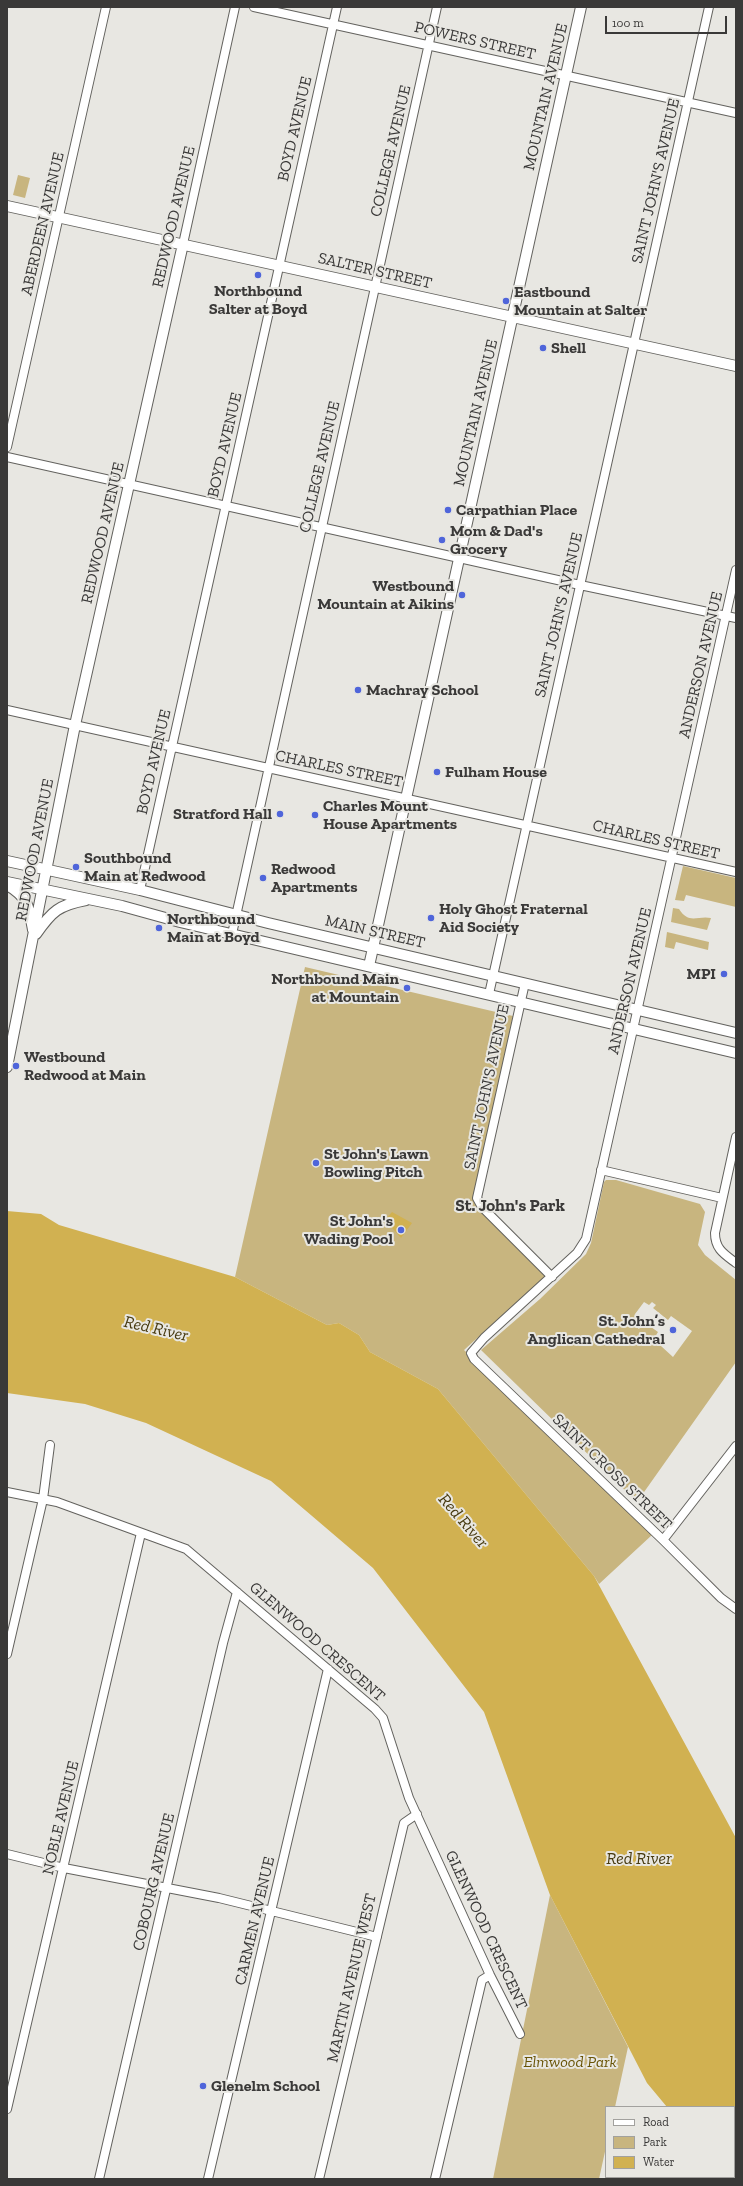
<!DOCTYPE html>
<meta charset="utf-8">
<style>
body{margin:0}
#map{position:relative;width:743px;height:2186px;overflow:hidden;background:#e8e7e2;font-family:"Zilla Slab",serif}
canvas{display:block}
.frame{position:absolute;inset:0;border:8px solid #3a3938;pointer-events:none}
.legend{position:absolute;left:605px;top:2106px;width:130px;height:72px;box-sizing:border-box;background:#e8e7e2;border:1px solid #a2a19e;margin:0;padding:5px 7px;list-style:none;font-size:12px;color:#3a3938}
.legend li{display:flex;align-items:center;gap:8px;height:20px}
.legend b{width:20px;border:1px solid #a2a19e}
.scale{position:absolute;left:605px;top:16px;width:122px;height:18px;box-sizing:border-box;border:2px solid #3a3938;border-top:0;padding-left:5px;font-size:12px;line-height:14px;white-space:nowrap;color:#3a3938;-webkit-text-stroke:3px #e8e7e2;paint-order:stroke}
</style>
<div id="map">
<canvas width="743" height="2186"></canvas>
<div class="frame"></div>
<ul class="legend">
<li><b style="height:5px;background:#fff"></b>Road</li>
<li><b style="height:11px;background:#c8b57f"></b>Park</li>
<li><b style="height:11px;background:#d1b151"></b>Water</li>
</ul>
<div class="scale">100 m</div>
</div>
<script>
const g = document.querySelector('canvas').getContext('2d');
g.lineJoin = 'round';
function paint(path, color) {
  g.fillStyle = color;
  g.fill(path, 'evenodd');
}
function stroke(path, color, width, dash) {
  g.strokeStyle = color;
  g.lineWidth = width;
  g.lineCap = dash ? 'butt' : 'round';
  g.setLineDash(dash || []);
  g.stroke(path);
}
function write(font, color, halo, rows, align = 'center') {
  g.font = font + ' "Zilla Slab",serif';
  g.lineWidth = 4;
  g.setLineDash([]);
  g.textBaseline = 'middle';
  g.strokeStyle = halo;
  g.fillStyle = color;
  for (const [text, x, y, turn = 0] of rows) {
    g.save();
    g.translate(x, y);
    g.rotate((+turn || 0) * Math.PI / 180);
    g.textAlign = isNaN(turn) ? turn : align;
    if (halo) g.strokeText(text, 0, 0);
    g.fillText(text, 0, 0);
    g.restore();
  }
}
paint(new Path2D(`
 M18 175 30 178 25 198 13 195Z
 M683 866 736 878V907L686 895 684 901 675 900Z
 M673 908 679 909C689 925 698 915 711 918L707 930 671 922Z
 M667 932 709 942 708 950 676 942 674 949 665 947Z
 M305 967 513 1016 473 1199 546 1276 464 1350 652 1535 599 1584 594 1576 438 1389 370 1352 359 1335 339 1323 327 1325 235 1277Z
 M606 1180H616L700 1204 705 1212 698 1245 705 1255 736 1280V1362L637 1502 481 1350 540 1299 586 1254 591 1243 604 1182ZM644 1302 649 1305 652 1302 656 1305 653 1308 668 1320 671 1316 692 1331 673 1357 661 1346 663 1344 655 1337 658 1332 644 1322 639 1329 633 1324 638 1317 635 1314Z
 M550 1895 628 2047 615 2107H606V2147L599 2179H493Z`), '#c8b57f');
paint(new Path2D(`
 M7 1211 41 1214 59 1225 235 1277 327 1325 339 1323 359 1335 370 1352 438 1389 594 1576 736 1838V2179L729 2177H734V2107H667L647 2083 550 1895 484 1712 373 1568 271 1481 146 1423 85 1404 7 1393Z
 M392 1212 412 1223 401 1238 385 1220Z`), '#d1b151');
const minor = new Path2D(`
 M254 7 736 113
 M183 244 235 7
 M7 447 106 7
 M7 457 580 585 736 618
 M736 570 586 1239 577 1253 484 1338 471 1353 474 1359 663 1540 721 1598 736 1609
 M7 710 736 872
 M140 890 337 7
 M232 934 437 7
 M525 983 477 1198 482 1207 552 1277
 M489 994 709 7
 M736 1137 715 1233C715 1249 724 1254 736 1263
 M601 1170 722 1198
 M7 1492 57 1502 186 1549 375 1709 383 1718 409 1798 490 1975 520 2034
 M663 1540 736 1446
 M7 1654 43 1499 50 1445
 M7 1854 64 1868 219 1898 377 1937
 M7 2109 141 1533
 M99 2179 223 1643 237 1592
 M208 2179 328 1669
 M319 2179 404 1823 417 1814
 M435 2179 482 1980 490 1975`);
const major = new Path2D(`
 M7 206 736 366
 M7 861 140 890 268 923 736 1033
 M7 882 122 906 180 922 736 1053
 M7 885C28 897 29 907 33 930
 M36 934C52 911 59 905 86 900
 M369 966 581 7
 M7 1067 75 725 183 244`);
stroke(minor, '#63625e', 10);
stroke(major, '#63625e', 12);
stroke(minor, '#fff', 8);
stroke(major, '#fff', 10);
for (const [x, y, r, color] of [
 [258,275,4,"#4f65da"],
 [506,301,4,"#4f65da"],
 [543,348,4,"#4f65da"],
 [448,510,4,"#4f65da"],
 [442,540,4,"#4f65da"],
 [462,595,4,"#4f65da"],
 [358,690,4,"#4f65da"],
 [437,772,4,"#4f65da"],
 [280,814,4,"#4f65da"],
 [315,815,4,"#4f65da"],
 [76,867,4,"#4f65da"],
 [263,878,4,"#4f65da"],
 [431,918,4,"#4f65da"],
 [159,928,4,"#4f65da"],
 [724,974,4,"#4f65da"],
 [407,988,4,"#4f65da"],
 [16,1066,4,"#4f65da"],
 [316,1163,4,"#4f65da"],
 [401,1230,4,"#4f65da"],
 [673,1330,4,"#4f65da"],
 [203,2086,4,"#4f65da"]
]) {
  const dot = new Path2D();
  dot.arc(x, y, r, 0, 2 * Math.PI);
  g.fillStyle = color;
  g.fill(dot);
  stroke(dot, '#e8e7e2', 1.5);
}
write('16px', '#3a3938', '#e8e7e2', [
 ["POWERS STREET",475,41,13],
 ["MOUNTAIN AVENUE",546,97,-77],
 ["BOYD AVENUE",295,129,-77],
 ["COLLEGE AVENUE",391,151,-77],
 ["SAINT JOHN'S AVENUE",656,181,-77],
 ["REDWOOD AVENUE",174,217,-77],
 ["ABERDEEN AVENUE",43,224,-77],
 ["SALTER STREET",375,271,13],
 ["MOUNTAIN AVENUE",476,413,-77],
 ["BOYD AVENUE",225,445,-77],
 ["COLLEGE AVENUE",320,467,-77],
 ["REDWOOD AVENUE",103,533,-77],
 ["SAINT JOHN'S AVENUE",559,615,-77],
 ["ANDERSON AVENUE",701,665,-77],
 ["BOYD AVENUE",154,762,-77],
 ["CHARLES STREET",339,769,12],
 ["CHARLES STREET",656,840,13],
 ["REDWOOD AVENUE",35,850,-79],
 ["MAIN STREET",375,932,13],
 ["ANDERSON AVENUE",630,981,-77],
 ["SAINT JOHN'S AVENUE",487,1087,-78],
 ["SAINT CROSS STREET",612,1472,44],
 ["GLENWOOD CRESCENT",317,1642,41],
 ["NOBLE AVENUE",61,1818,-77],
 ["COBOURG AVENUE",154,1882,-77],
 ["CARMEN AVENUE",255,1921,-77],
 ["GLENWOOD CRESCENT",486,1930,65],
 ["MARTIN AVENUE WEST",352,1978,-77]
]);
write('bold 16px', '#3a3938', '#e8e7e2', [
 ["Northbound",258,291,"center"],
 ["Salter at Boyd",258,309,"center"],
 ["Eastbound",514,292],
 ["Mountain at Salter",514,310],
 ["Shell",551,348],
 ["Carpathian Place",456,510],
 ["Mom & Dad's",450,531],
 ["Grocery",450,549],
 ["Westbound",454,586,"right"],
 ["Mountain at Aikins",454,604,"right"],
 ["Machray School",366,690],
 ["Fulham House",445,772],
 ["Charles Mount",323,806],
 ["House Apartments",323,824],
 ["Stratford Hall",272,814,"right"],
 ["Southbound",84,858],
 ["Main at Redwood",84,876],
 ["Redwood",271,869],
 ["Apartments",271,887],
 ["Holy Ghost Fraternal",439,909],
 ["Aid Society",439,927],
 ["Northbound",167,919],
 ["Main at Boyd",167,937],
 ["MPI",716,974,"right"],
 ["Northbound Main",399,979,"right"],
 ["at Mountain",399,997,"right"],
 ["Westbound",24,1057],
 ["Redwood at Main",24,1075],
 ["St John's Lawn",324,1154],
 ["Bowling Pitch",324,1172],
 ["St John's",393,1221,"right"],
 ["Wading Pool",393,1239,"right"],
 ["St. John’s",665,1321,"right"],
 ["Anglican Cathedral",665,1339,"right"],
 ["Glenelm School",211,2086]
], 'left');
write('italic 16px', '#695406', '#e8e7e2', [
 ["Elmwood Park",570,2062]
]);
write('bold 17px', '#3a3938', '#e8e7e2', [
 ["St. John's Park",510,1206]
]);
write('italic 17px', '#473a10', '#e8e7e2', [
 ["Red River",156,1329,13],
 ["Red River",463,1521,49],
 ["Red River",639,1859]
]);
</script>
